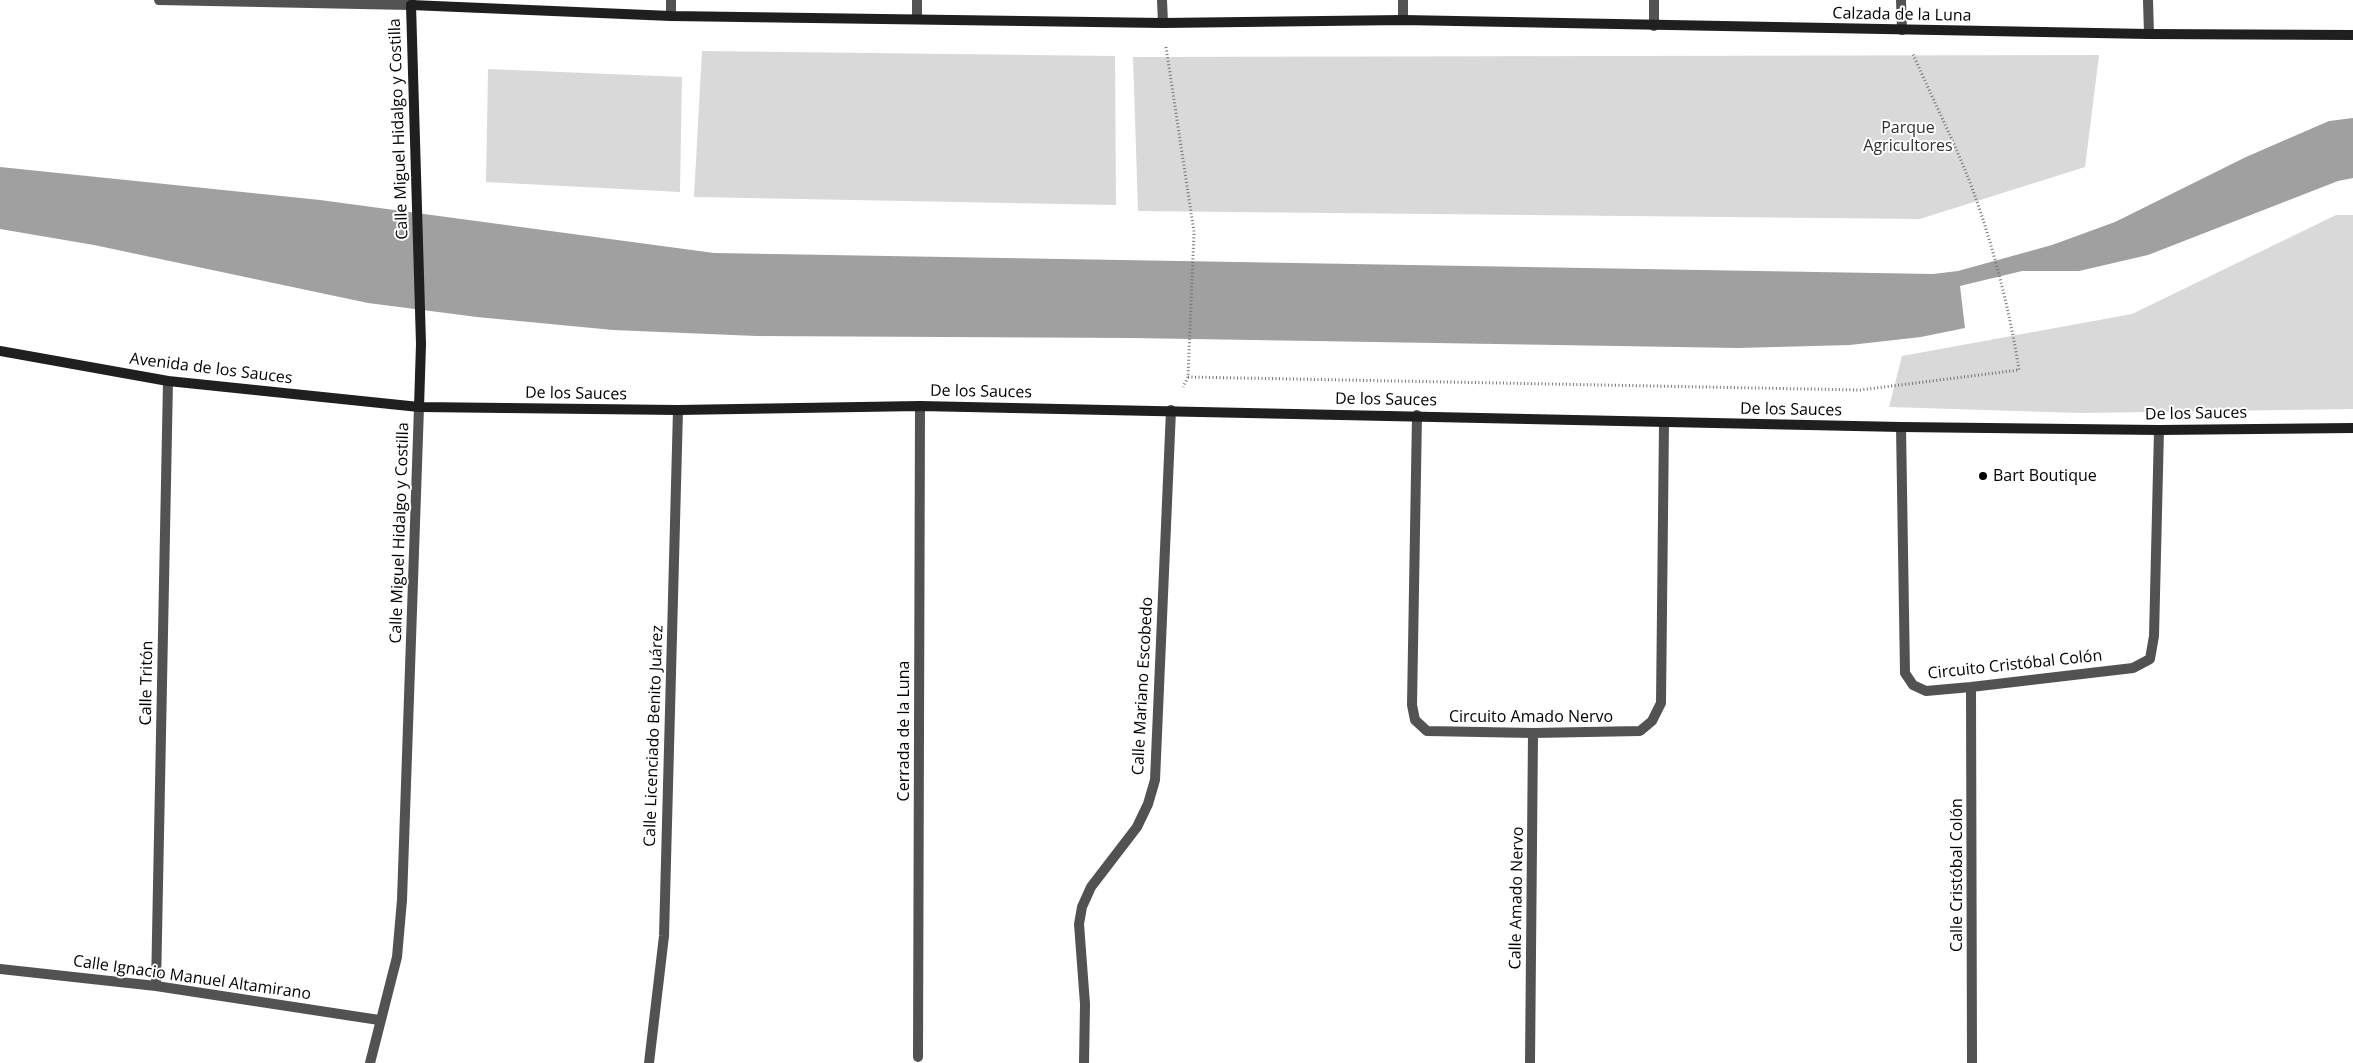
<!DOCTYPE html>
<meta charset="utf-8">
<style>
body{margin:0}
canvas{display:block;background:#fff}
</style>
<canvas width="2353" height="1063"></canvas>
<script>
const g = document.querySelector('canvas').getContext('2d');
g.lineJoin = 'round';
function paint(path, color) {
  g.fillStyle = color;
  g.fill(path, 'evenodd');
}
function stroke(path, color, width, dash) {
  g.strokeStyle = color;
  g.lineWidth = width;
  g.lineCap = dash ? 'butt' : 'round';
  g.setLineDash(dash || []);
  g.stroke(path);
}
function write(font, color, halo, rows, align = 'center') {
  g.font = font + ' "Open Sans",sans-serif';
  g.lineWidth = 4;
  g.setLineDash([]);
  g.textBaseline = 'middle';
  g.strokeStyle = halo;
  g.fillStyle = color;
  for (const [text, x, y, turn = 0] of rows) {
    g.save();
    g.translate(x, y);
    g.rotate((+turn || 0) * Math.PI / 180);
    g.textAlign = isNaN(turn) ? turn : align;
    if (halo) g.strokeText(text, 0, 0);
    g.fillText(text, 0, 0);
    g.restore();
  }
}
paint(new Path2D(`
 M702 51 1115 56 1116 205 694 197Z
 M2099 55 2085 167 1920 219 1138 211 1133 57Z
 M488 69 682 77 680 192 486 182Z
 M2336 215H2353V409L2081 413 1889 407 1902 356 2132 314Z`), '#d9d9d9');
paint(new Path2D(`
 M2353 118V178L2338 181 2148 255 2079 271H2022L1960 286 1965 328 1921 337 1850 345 1738 348 1131 338 756 336 613 330 477 317 368 303 94 245 0 229V167L320 200 714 253 1933 274 1958 271 2052 245 2115 222 2246 157 2329 121Z`), '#a0a0a0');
stroke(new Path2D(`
 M1166 47 1194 232 1188 377 1183 387
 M1188 377 1860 390 2019 370C2009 305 1988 225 1963 165 1947 127 1929 91 1913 54`), '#747474', 3, [1, 2.5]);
stroke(new Path2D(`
 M159 0 411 5V0
 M671 0V16
 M917 0V19
 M1162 0 1163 23
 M1403 0V20
 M1654 0V26
 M1901 0 1902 30
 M2148 0 2149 34
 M1417 415 1412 705 1415 720 1427 731 1533 733 1640 731 1652 721 1661 703 1664 423
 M1901 427 1905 673 1913 685 1926 691 1971 687 2133 668 2150 659 2154 636 2159 430
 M1971 687 1972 1063
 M0 969 156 986 379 1020
 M156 986 168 381
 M918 1057 920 406
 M1084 1063 1085 1004 1079 924 1082 907 1091 887 1137 827 1148 804 1155 780 1171 410
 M1530 1063 1533 733`), '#525252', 10);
stroke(new Path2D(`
 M370 1063 397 957 402 900 419 407
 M649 1063 664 936 678 410`), '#525252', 10);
stroke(new Path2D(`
 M0 351 168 381 419 407 678 410 920 406 1901 427 2159 430 2353 428
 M419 407 421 344 411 5 671 16 1163 23 1403 20 2149 34 2353 35`), '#1f1f1f', 10);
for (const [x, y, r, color] of [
 [1983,476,5,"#000"]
]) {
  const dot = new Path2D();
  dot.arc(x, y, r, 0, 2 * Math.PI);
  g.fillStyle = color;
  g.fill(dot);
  stroke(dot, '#fff', 2);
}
write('16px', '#000', '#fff', [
 ["Calzada de la Luna",1902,15,1],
 ["Calle Miguel Hidalgo y Costilla",399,129,-92],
 ["Avenida de los Sauces",211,369,7],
 ["De los Sauces",981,392,1],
 ["De los Sauces",576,394,1],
 ["De los Sauces",1386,400,1],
 ["De los Sauces",1791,410,1],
 ["De los Sauces",2196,414,-1],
 ["Calle Miguel Hidalgo y Costilla",400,533,-88],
 ["Circuito Cristóbal Colón",2015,665,-6],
 ["Calle Tritón",147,683,-89],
 ["Calle Mariano Escobedo",1143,686,-87],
 ["Circuito Amado Nervo",1531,717],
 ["Cerrada de la Luna",904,731,-90],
 ["Calle Licenciado Benito Juárez",654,736,-88],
 ["Calle Cristóbal Colón",1957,875,-90],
 ["Calle Amado Nervo",1517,898,-89],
 ["Calle Ignacio Manuel Altamirano",192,978,8]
]);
write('16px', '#303030', '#fff', [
 ["Parque",1908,128],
 ["Agricultores",1908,146]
]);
write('16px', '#000', '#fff', [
 ["Bart Boutique",1993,476]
], 'left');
</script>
